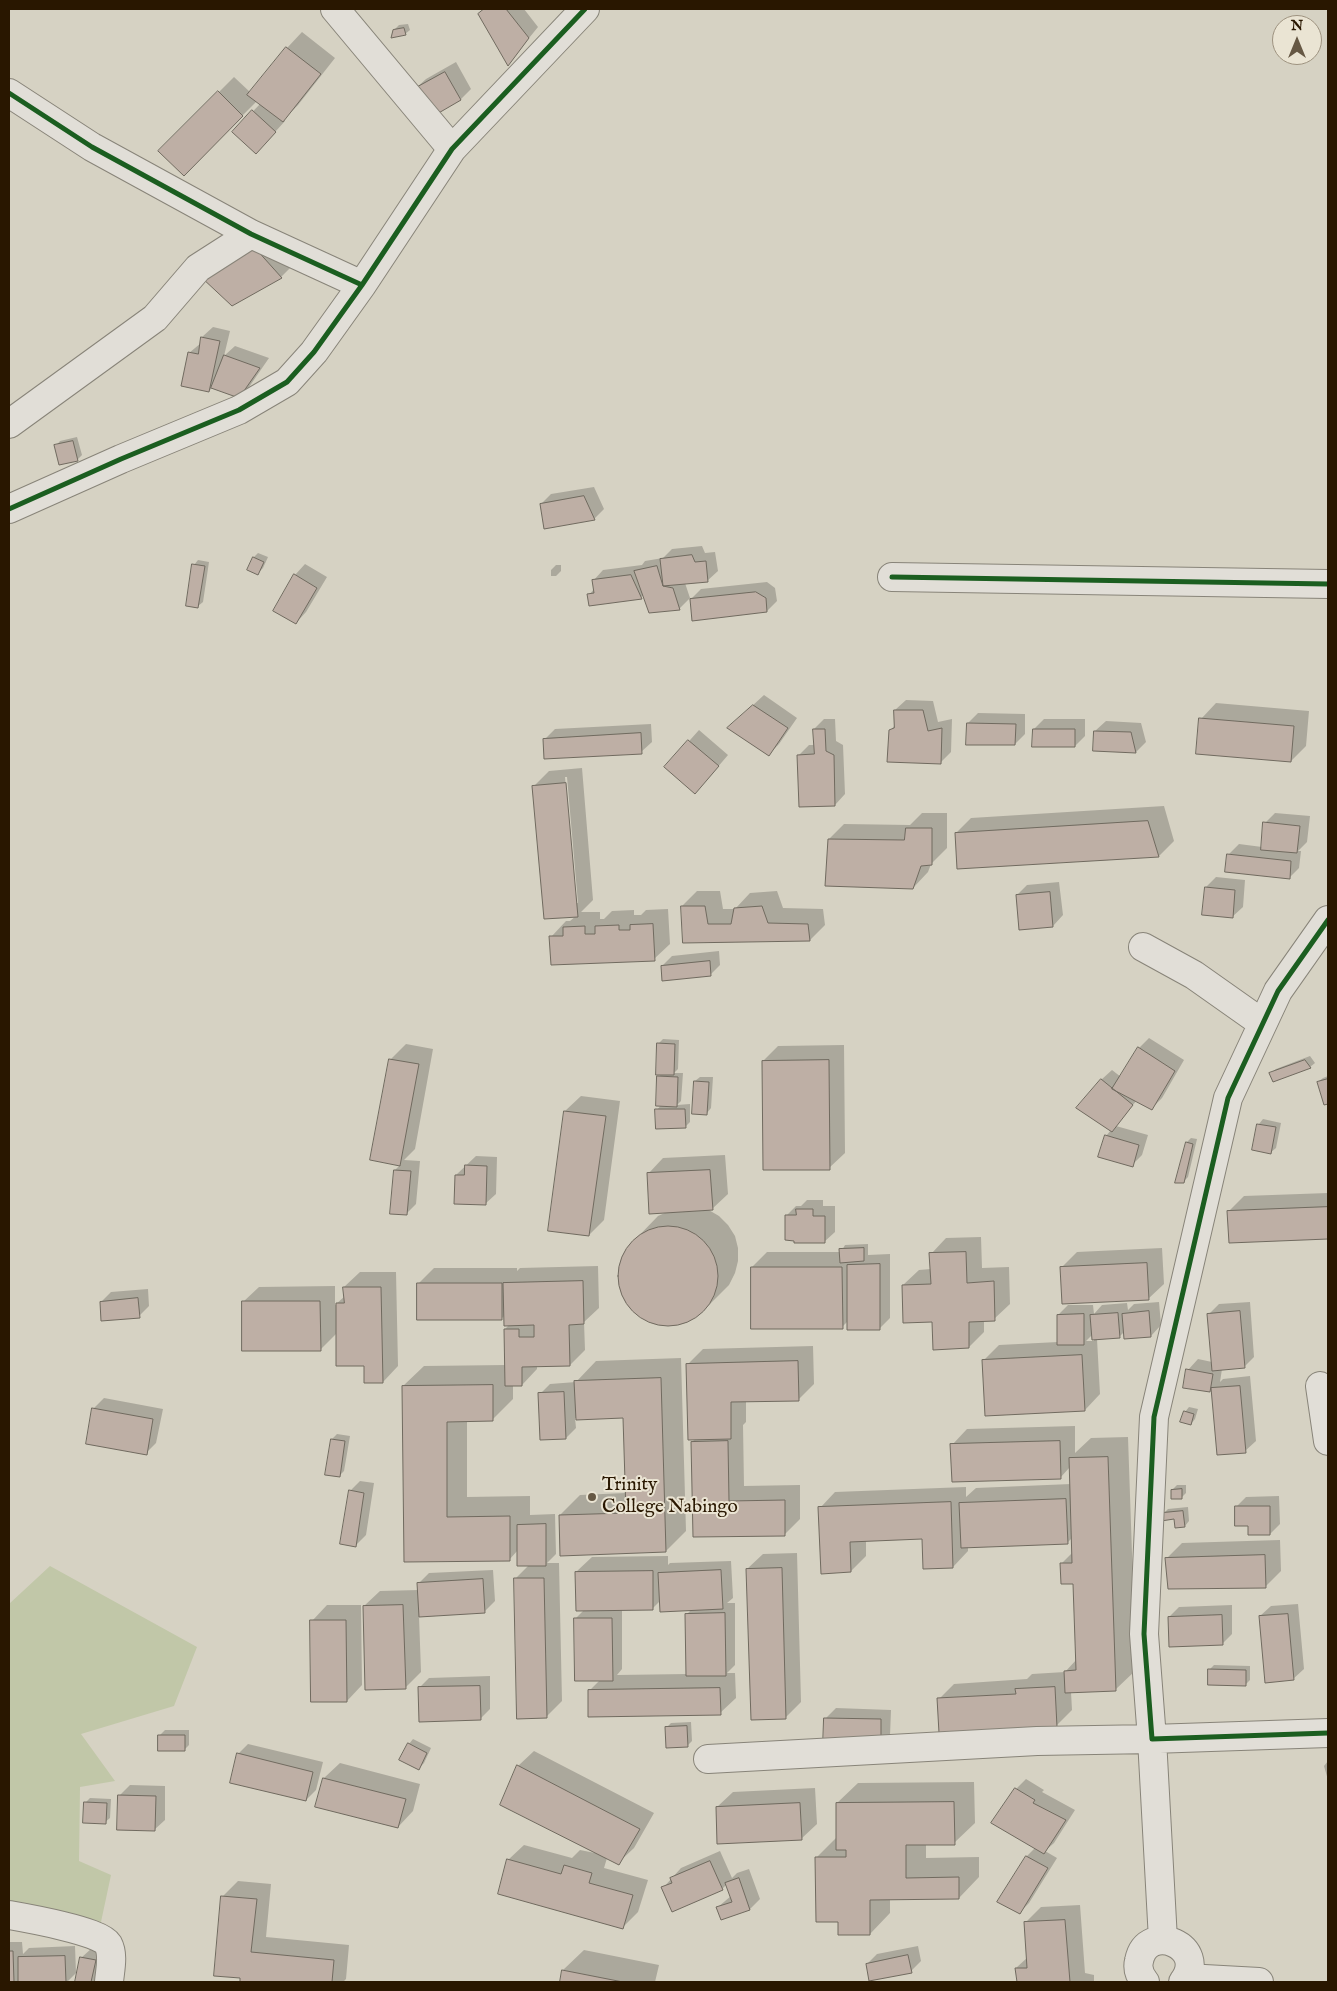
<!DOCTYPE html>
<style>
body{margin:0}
#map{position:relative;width:1337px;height:1991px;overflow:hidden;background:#d6d2c3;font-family:"IM FELL English",serif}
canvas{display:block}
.frame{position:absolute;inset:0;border:10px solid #291700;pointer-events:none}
.north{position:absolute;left:1272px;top:15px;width:50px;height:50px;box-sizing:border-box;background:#eae4d3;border:1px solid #9d927f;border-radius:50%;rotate:0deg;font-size:14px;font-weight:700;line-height:20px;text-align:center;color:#291700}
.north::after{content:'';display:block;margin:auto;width:18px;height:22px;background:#665844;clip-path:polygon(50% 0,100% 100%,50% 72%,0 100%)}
</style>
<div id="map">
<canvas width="1337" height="1991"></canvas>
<div class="frame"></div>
<div class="north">N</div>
</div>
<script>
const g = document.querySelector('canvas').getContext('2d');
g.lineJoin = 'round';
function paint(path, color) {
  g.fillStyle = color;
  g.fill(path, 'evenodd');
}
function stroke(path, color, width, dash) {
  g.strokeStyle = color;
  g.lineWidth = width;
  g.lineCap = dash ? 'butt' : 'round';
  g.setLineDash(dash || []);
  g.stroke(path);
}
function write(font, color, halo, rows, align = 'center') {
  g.font = font + ' "IM FELL English",serif';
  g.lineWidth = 4;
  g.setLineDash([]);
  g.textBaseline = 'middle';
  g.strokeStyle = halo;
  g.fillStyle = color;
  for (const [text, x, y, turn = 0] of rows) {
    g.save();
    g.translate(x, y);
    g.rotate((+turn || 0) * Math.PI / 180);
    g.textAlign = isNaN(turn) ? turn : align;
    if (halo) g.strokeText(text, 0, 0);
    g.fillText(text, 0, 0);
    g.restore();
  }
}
paint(new Path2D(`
 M50 1566 197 1647 174 1706 81 1734 115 1781 80 1787 79 1861 111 1875 98 1936 9 1906V1604Z`), '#c1c7a8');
paint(new Path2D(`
 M484 9H524L538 27 508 64 479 14Z
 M408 24 410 30 405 34 394 30 399 25Z
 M302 32 335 58 298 105 284 119 285 121 266 142 233 132 261 103 257 101 184 174 160 151 234 77 251 93 287 48Z
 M456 62 471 89 461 99 415 89 426 79Z
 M266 238 291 267 281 277 232 305Z
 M213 327 230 331 224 356 235 346 269 358 249 387 238 397 213 387 209 391 189 353 201 343 202 337Z
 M77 437 82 455 77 460 56 446 60 441Z
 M594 487 604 509 594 519 541 504 551 494Z
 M702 546 705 553 715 552 718 571 707 581 685 583 690 598 680 608 650 612 644 595 641 597 590 605 589 595 594 589 593 581 603 570 642 565 645 561 663 558 672 549Z
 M258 553 268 557 263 568 258 573 249 569 254 557Z
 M198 560 209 562 203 602 198 606 194 565Z
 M305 564 327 577 306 612 296 623 274 610 295 575Z
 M556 565H561V571L556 576H551V570Z
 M767 582 775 588 777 601 767 611 691 599 701 589Z
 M764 695 797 718 779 744 769 754 739 718Z
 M906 700 933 701 938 722 952 719 951 752 940 763 890 731 895 725V710Z
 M1216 703 1309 711 1306 746 1291 761 1201 719Z
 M978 713 1025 714V734L1015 744 968 723Z
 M824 719H835L836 741 843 745 845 794 835 805 799 755 809 745H814V729Z
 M1044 719H1085V736L1075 746 1034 729Z
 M1106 721 1141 723 1146 742 1136 752 1095 731Z
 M651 724 652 742 641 752 544 740 555 729Z
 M699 730 728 755 705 782 666 767Z
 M582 768 593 900 581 912H600V919H604L612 911 634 910V915H641L646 910 668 909 670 944 654 959 551 937 566 921H570L576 916 534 786 549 771ZM565 777H567L578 903H576Z
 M1164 806 1174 841 1159 856 958 868 956 833 971 818Z
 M922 813H947V848L931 864 928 872 913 888 829 839 844 824 910 825Z
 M1275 813 1310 816 1307 842 1298 851H1301L1299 868 1289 878 1229 854 1239 844 1262 847 1265 823Z
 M1216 877 1245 880 1243 907 1232 917 1206 887Z
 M1059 882 1063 915 1053 926 1017 895 1027 885Z
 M697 891H720L723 909H735L750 893 777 891 783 908 823 909 825 925 810 940 684 942 682 906Z
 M719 951 720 965 710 975 662 966 672 956Z
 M1149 1038 1184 1060 1162 1098 1152 1108 1137 1100 1116 1126 1148 1135 1142 1155 1132 1165 1106 1136 1111 1130 1101 1080 1112 1070 1121 1077 1139 1048Z
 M663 1039 679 1040 678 1069 674 1073H683L681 1101 677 1105 690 1104V1122L685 1127 657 1110 661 1105 659 1077 662 1073 658 1044Z
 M406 1044 433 1049 415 1149 404 1160 420 1161 416 1204 406 1214 395 1170 401 1164 372 1159 390 1060Z
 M844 1045 845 1153 829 1168 763 1061 778 1046Z
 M1310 1056 1315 1063 1310 1067 1271 1073 1276 1069Z
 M1328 1076V1103L1324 1104 1318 1082 1323 1078Z
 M700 1077H713L711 1108 707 1113 695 1081Z
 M581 1096 620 1101 604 1220 589 1235 565 1111Z
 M1263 1119 1281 1123 1276 1148 1271 1152 1254 1149 1259 1124Z
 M1191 1138 1197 1139 1188 1177 1183 1182 1187 1142Z
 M725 1155 728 1194 712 1209H707L719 1216 728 1225 735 1236 738 1248V1261L735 1273 729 1285 699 1315 688 1322 675 1325H662L650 1322 638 1316 629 1307 623 1296 619 1284V1271L622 1258 628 1247 658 1216 667 1212 648 1174 663 1158Z
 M476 1156 497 1157 496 1194 485 1204 456 1175Z
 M1328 1193V1238L1230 1242 1228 1212 1244 1196Z
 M807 1200H823V1206H835V1232L824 1242 786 1216 796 1206H801Z
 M981 1237 982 1268 1009 1267 1010 1304 994 1319 984 1320V1332L969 1347 903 1285 919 1270 931 1269V1254L946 1238Z
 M868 1244V1255L890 1254V1318L880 1328 848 1321 842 1327 752 1267 767 1252H841L845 1245Z
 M1162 1248 1164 1284 1148 1299 1061 1268 1077 1252Z
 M598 1266 599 1308 584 1322 585 1350 570 1365 537 1366V1369L522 1385H513V1399L492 1420H467V1497L530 1496V1515L555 1514 556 1554 547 1563H559L562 1701 546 1717 516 1578 529 1565 518 1550 509 1560 405 1561 403 1386 424 1366 506 1365 505 1329 510 1324 505 1315 502 1318 418 1284 434 1268H517V1271L520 1268Z
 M360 1272H396L398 1366 383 1382 365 1365 337 1333 320 1350 243 1302 259 1287 335 1286V1305L345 1296 344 1287Z
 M148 1289 149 1306 139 1316 101 1302 111 1292Z
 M1159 1302 1161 1325 1151 1336 1125 1331 1119 1337 1097 1339 1100 1394 1085 1410 983 1361 999 1345 1058 1342V1315L1068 1305H1093L1094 1314 1102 1305 1127 1303 1128 1310 1134 1304ZM1093 1334 1094 1341H1086Z
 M1250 1302 1254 1357 1244 1367 1222 1369 1220 1382 1223 1379 1250 1376 1256 1441 1245 1451 1212 1388 1210 1391 1188 1370 1198 1359 1212 1362 1209 1314 1219 1304Z
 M813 1346 814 1384 798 1400 746 1401V1422L743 1425 744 1486 800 1485V1519L785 1534 694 1536 692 1442 695 1439 688 1364 703 1349Z
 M681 1358 686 1531 666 1551 560 1515 580 1495 626 1493 624 1417 575 1418 576 1428 566 1438 540 1394 550 1384 576 1382 596 1361Z
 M104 1398 163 1409 156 1443 146 1453 87 1443 94 1408Z
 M1189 1407 1198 1409 1195 1419 1191 1424 1185 1412Z
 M1075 1426V1453L1091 1438 1128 1437 1136 1670 1115 1690 1071 1692 1072 1710 1056 1726 939 1699 954 1684 1027 1679 1032 1674 1065 1672 1077 1659 1074 1583 1061 1564 1073 1552V1537L1067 1543 968 1546V1551L953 1567 923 1538 866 1540V1556L851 1571 820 1508 835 1492 966 1487V1497L976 1488 1071 1484 1070 1467 1060 1478 952 1445 967 1429Z
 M337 1434 350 1436 344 1471 339 1476 327 1474 332 1439Z
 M360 1481 374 1483 366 1535 356 1545 350 1491Z
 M1177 1485H1186V1493L1181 1498 1172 1490Z
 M1279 1496 1280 1524 1270 1534 1249 1525 1236 1507 1246 1497Z
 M1188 1507 1189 1521 1185 1526 1175 1518 1163 1514 1168 1509Z
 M1280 1540 1281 1571 1265 1587 1167 1558 1182 1543Z
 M797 1553 801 1702 786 1717 747 1569 763 1554Z
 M668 1556V1565L670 1563 731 1561 733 1598 727 1603H735V1665L727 1673H735L736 1698 720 1713 589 1691 600 1680 576 1618 585 1609 576 1572 592 1557ZM661 1600 692 1609 687 1614V1674L617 1675 622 1669V1609L653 1608Z
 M493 1570 495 1601 484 1612 419 1616 421 1672 405 1688 364 1606 380 1591 419 1590 418 1584 429 1573Z
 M1298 1604 1304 1669 1293 1679 1260 1616 1271 1606Z
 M327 1605H361L362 1685 347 1701 312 1621Z
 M1232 1605V1634L1222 1644 1169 1617 1179 1607Z
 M1214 1665 1250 1666V1680L1245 1685 1209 1670Z
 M490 1676V1709L480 1719 419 1688 429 1678Z
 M836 1708 891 1710 890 1736 880 1746 825 1719Z
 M691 1722 692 1741 687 1746 666 1728 671 1723Z
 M165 1730H189V1745L184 1750 160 1735Z
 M413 1739 431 1748 424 1763 419 1768 409 1744Z
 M248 1744 323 1762 316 1790 306 1800 238 1754Z
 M534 1751 654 1813 634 1848 618 1863 607 1858 604 1868 648 1880 638 1912 623 1927 508 1860 524 1845 572 1858 580 1850 600 1854 518 1766Z
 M1328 1761V1780L1324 1766Z
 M340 1763 420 1784 413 1811 398 1827 324 1778Z
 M1026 1779 1044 1790 1042 1792 1075 1810 1054 1843 1045 1851 1057 1858 1029 1903 1019 1913 998 1901 1027 1856 1035 1848 1016 1789Z
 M974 1782 975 1823 954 1843 926 1844V1858L979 1857V1877L959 1898H890V1913L870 1934 840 1920 816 1858 838 1836 837 1803 858 1783Z
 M130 1785 165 1786V1820L154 1830 119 1796Z
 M815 1788 817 1824 801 1839 717 1807 733 1792Z
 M90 1798 111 1799 110 1818 105 1822 85 1803Z
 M720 1851 732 1878 737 1873 749 1869 760 1899 750 1909 718 1907 731 1896 727 1884 722 1889 663 1888 681 1868Z
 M238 1881 271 1884 266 1937 349 1945 346 1979 343 1982H241V1977L223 1896Z
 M1080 1905 1085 1973 1094 1975V1982H1018L1016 1968 1028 1957 1025 1923 1041 1907Z
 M9 1942H22L23 1954 29 1948 75 1946 76 1973 67 1982H9Z
 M918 1946 921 1961 911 1971 867 1964 877 1954Z
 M92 1948 105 1950 98 1982H76L81 1958Z
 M584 1950 659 1965 655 1982H561L563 1970Z`), '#0003');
const building = new Path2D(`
 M484 9H506L529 38 508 66 478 14Z
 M404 28 406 35 391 38 393 30Z
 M286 47 321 74 283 122 247 95Z
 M445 72 461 100 430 118 414 89Z
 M218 91 243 116 184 176 158 151Z
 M252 110 276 132 256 154 232 132Z
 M255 248 282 278 232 306 201 277Z
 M201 337 220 341 209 392 181 386 188 352 198 354Z
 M224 355 260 368 239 398 211 388Z
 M73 441 78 461 59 465 54 445Z
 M584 496 595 520 544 529 540 504Z
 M692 555 695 562 706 561 708 582 663 586 660 559Z
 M253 557 264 562 258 575 247 570Z
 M192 564 205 566 198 608 186 606Z
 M657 566 663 586 673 588 680 610 649 613 634 571Z
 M294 574 317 588 296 624 273 611Z
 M631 575 642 599 589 606 587 594 594 593 592 580Z
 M756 592 766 598 767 612 692 621 690 599Z
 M753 705 788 728 769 756 727 728Z
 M894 710H923L928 731 942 728 941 764 887 762 889 730 894 728Z
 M1199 718 1294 726 1291 762 1196 754Z
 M967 723 1016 724 1015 745H966Z
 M813 729H825L826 751 834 755 835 806 799 807 797 755 814 754Z
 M1033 729H1075V747H1032Z
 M1094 731 1131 732 1136 753 1093 751Z
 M641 733 642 754 544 759 543 739Z
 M688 740 719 766 695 794 664 767Z
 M566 783 578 917 544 919 532 786Z
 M1148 821 1159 857 957 869 955 833Z
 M1263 822 1300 826 1297 853 1261 850Z
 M906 828H932V865L921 866 913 889 825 886 828 839 904 840Z
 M1227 854 1291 861 1290 879 1225 872Z
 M1205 887 1235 890 1233 918 1202 915Z
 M1050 892 1053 927 1019 930 1016 895Z
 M681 906H705L708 924H731L734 908 762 906 768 923 808 924 810 941 683 943Z
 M653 924 655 961 551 965 549 936H563V927L585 926V934H595V926L619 925V930H630V925Z
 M710 961 711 976 662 981 661 966Z
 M657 1043 675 1044 674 1075H656Z
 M1138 1047 1175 1071 1152 1110 1112 1089Z
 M389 1059 419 1064 400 1166 370 1160Z
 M829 1060 830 1170H763L762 1061Z
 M1305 1060 1311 1068 1273 1082 1269 1073Z
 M657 1076 678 1077 677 1107 656 1106Z
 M1101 1079 1133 1105 1112 1132 1076 1108Z
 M1328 1079V1104L1324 1105 1317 1082Z
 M694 1081 709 1082 707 1115 692 1114Z
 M655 1109H685L686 1128 656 1129Z
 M564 1111 606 1116 589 1236 548 1231Z
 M1257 1124 1276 1127 1271 1154 1252 1150Z
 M1105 1135 1139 1145 1133 1167 1098 1157Z
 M1186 1142 1193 1144 1184 1183H1175Z
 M465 1165 487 1166 486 1205 454 1204 455 1175H464Z
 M394 1170 411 1171 407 1215 390 1214Z
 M710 1170 713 1210 649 1214 647 1173Z
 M1328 1207V1239L1229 1243 1227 1211Z
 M796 1209H813V1216H825V1243H794V1241L785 1240V1215H796Z
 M618 1276a50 50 0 1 1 100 0a50 50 0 1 1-100 0Z
 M864 1248V1261L840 1263 839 1249Z
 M966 1252 967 1283 994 1281 995 1321 969 1322V1348L933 1350 932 1322 903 1323 902 1285 931 1284 929 1253Z
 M1147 1263 1149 1300 1062 1304 1060 1267Z
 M880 1264V1330H847V1265Z
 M751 1267H842L843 1329H751Z
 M583 1281 584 1324 569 1325 570 1366 522 1367V1386H505L504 1329H519V1337H534V1325L504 1326 503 1283Z
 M417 1283H502V1320H417Z
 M343 1287H381L383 1383H364V1366H336V1303H344Z
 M138 1298 140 1318 101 1321 100 1302Z
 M242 1301H320L321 1351H242Z
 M1149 1311 1151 1337 1124 1339 1122 1314Z
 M1240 1311 1245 1368 1212 1371 1207 1314Z
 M1118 1313 1120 1338 1092 1340 1090 1315Z
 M1084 1314V1345H1057V1315Z
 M1082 1355 1085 1411 985 1416 982 1360Z
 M798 1361 799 1401 731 1402V1439L688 1440 686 1364Z
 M1186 1369 1213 1374 1210 1392 1183 1388Z
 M661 1378 666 1552 560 1556 559 1515 626 1513 623 1418 576 1420 574 1381Z
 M493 1385V1421L447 1422V1517L510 1516V1561L404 1562 402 1386Z
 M1240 1386 1246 1453 1217 1455 1211 1388Z
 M564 1392 566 1439 540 1440 538 1393Z
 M92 1408 153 1419 147 1455 86 1444Z
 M1184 1411 1194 1414 1191 1425 1180 1422Z
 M331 1439 345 1441 340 1477 325 1475Z
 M728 1441 729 1501 785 1500V1536L693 1537 691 1442Z
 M1060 1441 1061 1479 952 1482 950 1444Z
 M1108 1457 1116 1691 1065 1693 1064 1671 1076 1670 1073 1584H1061L1060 1563H1072L1069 1458Z
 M1182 1489V1499H1171V1490Z
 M349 1490 364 1493 356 1547 340 1544Z
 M1066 1499 1068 1544 961 1548 959 1503Z
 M951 1502 953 1568 923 1569 922 1539 850 1542 851 1572 821 1574 818 1507Z
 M1235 1506H1270V1535H1248V1526H1235Z
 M1183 1511 1185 1527 1175 1528 1174 1519 1161 1521 1162 1513Z
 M546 1524V1566H517V1525Z
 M1265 1555 1266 1588 1168 1589 1165 1558Z
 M782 1568 786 1719 751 1720 746 1569Z
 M721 1570 723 1609 660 1612 658 1573Z
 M653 1571V1610L576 1611 575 1572Z
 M514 1578H544L547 1718 517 1719Z
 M483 1579 485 1613 419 1617 417 1583Z
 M403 1605 406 1689 365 1690 363 1606Z
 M725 1613 726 1676H686L685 1614Z
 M1288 1614 1294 1680 1265 1683 1259 1616Z
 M1222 1615 1223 1645 1169 1647 1168 1617Z
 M574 1618H612L613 1681H575Z
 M310 1620H346L347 1702H311Z
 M1208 1669 1246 1670V1686L1208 1685Z
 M480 1686 481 1720 419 1722 418 1687Z
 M1055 1687 1057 1727 939 1733 937 1698 1016 1694 1015 1689Z
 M720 1688 721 1715 588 1717V1690Z
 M824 1718 881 1719V1747L823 1746Z
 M687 1726 688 1747 666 1748 665 1727Z
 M158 1735H185V1751H158Z
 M408 1743 427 1753 419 1770 399 1760Z
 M237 1753 313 1772 306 1801 230 1783Z
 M517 1765 640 1829 619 1865 500 1805Z
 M323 1778 406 1799 398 1828 315 1807Z
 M1015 1788 1035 1800 1033 1803 1066 1820 1044 1854 991 1823Z
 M118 1795 156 1796 155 1831 117 1830Z
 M84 1802 107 1803 106 1824 83 1823Z
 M954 1802 955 1845H906V1878L959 1877V1899L870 1900V1935H838V1922H816L815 1857H846V1850H836V1803Z
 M800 1803 802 1840 717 1844 716 1807Z
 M1026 1856 1048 1868 1020 1914 997 1902Z
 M507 1859 561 1874 564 1865 592 1873 589 1883 633 1895 623 1929 498 1894Z
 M710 1861 723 1890 672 1912 661 1887 672 1883 670 1878Z
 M739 1878 750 1910 721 1920 716 1907 732 1902 725 1883Z
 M221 1896 257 1899 251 1952 334 1960 332 1982H240V1978L214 1976Z
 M1065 1920 1070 1982H1017L1015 1968H1027L1024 1922Z
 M9 1951H13L14 1982H9Z
 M908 1955 912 1973 869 1981 866 1964Z
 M65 1956 66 1982H18V1957Z
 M80 1957 96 1960 91 1982H75Z
 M562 1970 623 1982H560Z`);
paint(building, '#beafa5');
stroke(building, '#706a5f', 1);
const minor = new Path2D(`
 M335 9 452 149
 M9 93 92 147 251 234 362 285
 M9 424 155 318 198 268 251 234
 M9 509 121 459 239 410 287 382 314 352 362 285 452 149 585 9
 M892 577 1328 584
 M1328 920 1278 991 1228 1098 1154 1417 1144 1634 1152 1739 1328 1733
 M1143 947 1194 975 1262 1023
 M1320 1386 1328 1441
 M708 1759 1037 1741 1152 1739 1163 1940
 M9 1915C26 1918 100 1931 108 1944 114 1955 110 1970 109 1982
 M1186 1978 1259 1982
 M1145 1982C1140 1976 1137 1969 1139 1961 1147 1920 1210 1947 1183 1982`);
stroke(minor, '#888479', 30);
stroke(minor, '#e1ded7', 28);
stroke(new Path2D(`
 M9 93 92 147 251 234 362 285
 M9 509 121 459 239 410 287 382 314 352 362 285 452 149 585 9
 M892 577 1328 584
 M1328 920 1278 991 1228 1098 1154 1417 1144 1634 1152 1739 1328 1733`), '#1b5e20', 5);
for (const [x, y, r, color] of [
 [592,1497,5,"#665844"]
]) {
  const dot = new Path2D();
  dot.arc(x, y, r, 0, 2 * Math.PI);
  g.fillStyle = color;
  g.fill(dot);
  stroke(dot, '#eae4d3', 2);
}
write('19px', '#291700', '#eae4d3', [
 ["Trinity",602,1486],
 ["College Nabingo",602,1508]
], 'left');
</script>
